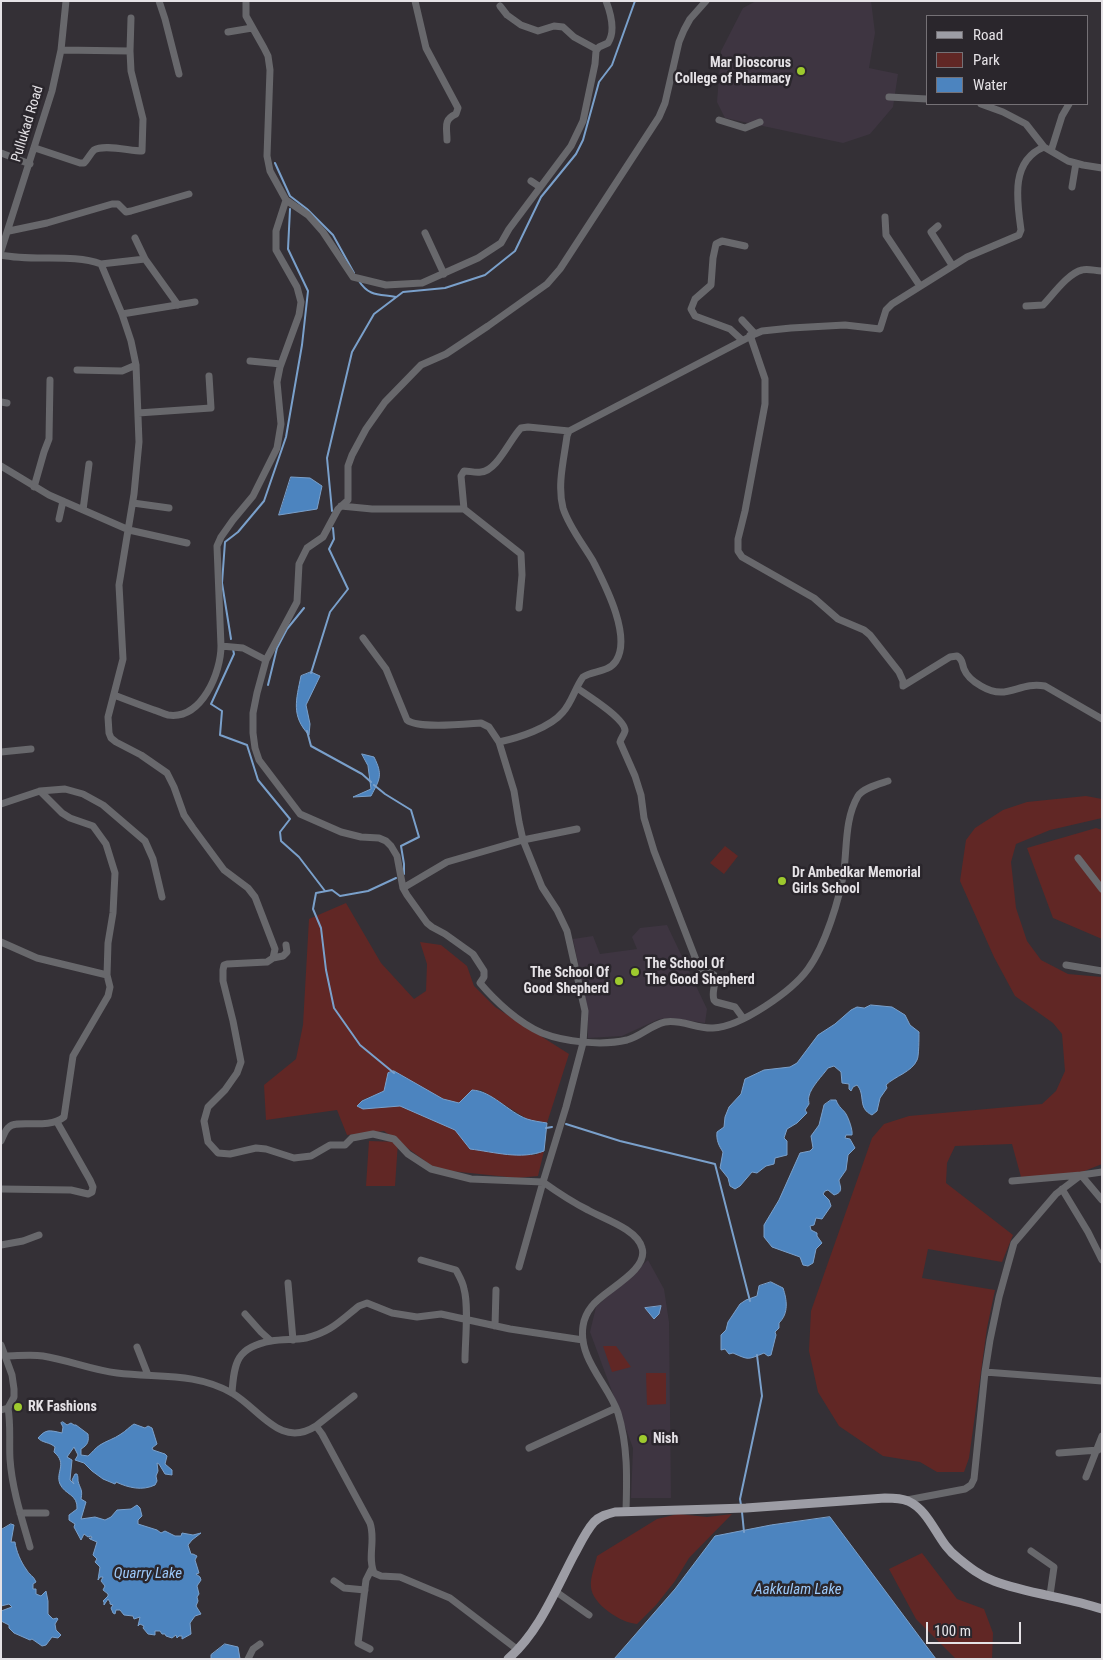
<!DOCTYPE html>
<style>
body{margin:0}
#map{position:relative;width:1103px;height:1660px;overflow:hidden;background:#343036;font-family:"Roboto Condensed",sans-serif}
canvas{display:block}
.frame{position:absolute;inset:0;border:2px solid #e5e2e6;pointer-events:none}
.legend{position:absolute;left:926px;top:15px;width:162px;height:90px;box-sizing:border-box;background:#2a262c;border:1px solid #757176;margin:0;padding:6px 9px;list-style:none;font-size:15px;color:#e5e2e6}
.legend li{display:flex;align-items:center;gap:10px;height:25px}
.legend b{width:25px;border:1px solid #757176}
.scale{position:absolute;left:926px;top:1622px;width:95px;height:22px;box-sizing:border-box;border:2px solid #e5e2e6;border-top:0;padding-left:6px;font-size:15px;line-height:18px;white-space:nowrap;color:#e5e2e6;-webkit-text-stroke:4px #2a262c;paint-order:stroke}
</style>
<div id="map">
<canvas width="1103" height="1660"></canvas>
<div class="frame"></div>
<ul class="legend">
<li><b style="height:6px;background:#9d9da5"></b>Road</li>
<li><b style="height:14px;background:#612725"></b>Park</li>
<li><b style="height:14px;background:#4c84bf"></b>Water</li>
</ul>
<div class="scale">100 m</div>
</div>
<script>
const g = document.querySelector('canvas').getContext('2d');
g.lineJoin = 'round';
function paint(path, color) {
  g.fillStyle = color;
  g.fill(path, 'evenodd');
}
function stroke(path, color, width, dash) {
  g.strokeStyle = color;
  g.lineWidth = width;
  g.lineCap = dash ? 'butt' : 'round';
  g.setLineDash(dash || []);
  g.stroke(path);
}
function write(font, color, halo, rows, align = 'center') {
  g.font = font + ' "Roboto Condensed",sans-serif';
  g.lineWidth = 5;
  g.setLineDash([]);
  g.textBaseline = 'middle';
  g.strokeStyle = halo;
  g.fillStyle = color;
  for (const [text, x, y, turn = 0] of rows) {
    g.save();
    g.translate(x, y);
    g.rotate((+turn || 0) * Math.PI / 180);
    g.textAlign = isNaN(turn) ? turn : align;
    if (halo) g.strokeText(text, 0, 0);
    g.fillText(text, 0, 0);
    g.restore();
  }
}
paint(new Path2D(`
 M756 1H871L875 33 869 68 898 74 893 107 870 134 843 143 725 118 717 102 721 51 743 8Z
 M667 925 707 1009 705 1023 672 1018 659 1019 622 1036 588 1038V1012L573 939 593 936 600 954 637 949 632 937 640 928Z
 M648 1260 664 1289 669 1322 671 1498H631L633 1448 590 1332 596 1307Z`), '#3e3541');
paint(new Path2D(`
 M1086 796 1102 799V818L1050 830 1016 844 1011 862 1016 908 1027 941 1041 960 1068 974 1102 977V1164L1077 1174 1021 1177 1012 1144 955 1146 947 1163 946 1183 1013 1235 1002 1262 928 1249 922 1278 995 1290 987 1328 969 1458 964 1472H937L920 1462 883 1456 839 1426 818 1392 809 1351 811 1311 872 1138 884 1124 909 1116 1042 1104 1056 1091 1065 1071 1062 1034 1053 1023 1015 996 994 957 960 881 966 840 975 828 1003 810 1027 802Z
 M1096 828 1102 830V939L1053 918 1027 848Z
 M725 846 738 856 724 874 710 863Z
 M346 903 381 963 414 999 426 991 427 964 420 942 441 945 467 966 474 986 495 1007 569 1054 547 1123 527 1119 481 1090H472L459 1103 443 1099 394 1071 388 1073 384 1091 362 1100 363 1109 400 1106 455 1130 470 1149 535 1155 544 1151 538 1176 517 1178 451 1171 432 1166 384 1131 347 1135 337 1110 266 1120 264 1085 296 1059 303 1025 309 919Z
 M369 1141 398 1142 395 1186H366Z
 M603 1346H616L631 1367 612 1372Z
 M646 1373H666V1404L647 1405Z
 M678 1514 707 1517 732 1514 689 1558 675 1581 656 1605 637 1624C621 1623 592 1604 591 1587 590 1577 595 1566 597 1556L657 1519Z
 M922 1553 957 1599 984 1609 993 1633 992 1659H956L916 1619 889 1569Z`), '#612725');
const water = new Path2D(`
 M291 477 310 478 322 486 317 509 279 515Z
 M311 672 320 676 306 705 310 724 309 735C291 716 296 700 301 676Z
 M362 754 374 757C383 775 380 779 371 796L353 797 371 789 368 766Z
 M871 1005 892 1007 905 1015 910 1025 919 1032C919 1037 919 1057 917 1060 912 1072 895 1076 886 1085L887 1088 880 1098 877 1111 872 1115C857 1108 866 1095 857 1085L853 1087 851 1091 849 1089V1084L842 1083 841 1072 834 1066 828 1068C823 1075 811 1087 809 1096 808 1099 809 1102 809 1104L805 1110 807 1113 797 1123 787 1129 784 1138 787 1141V1155L775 1158 774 1164 766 1166 757 1173 752 1172 740 1186 735 1189 730 1186 728 1178 720 1168 723 1152C719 1146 716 1140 717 1132L724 1127 725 1117 729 1107 741 1094 745 1079 764 1070 790 1067 797 1063 818 1035 835 1024 851 1010 857 1007 864 1008Z
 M394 1071 443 1099 459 1103 472 1090C492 1091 508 1112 527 1119 533 1121 541 1122 547 1123L544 1151C521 1160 494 1152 470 1149L455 1130 400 1106 363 1109 357 1106 362 1101 384 1091 388 1073Z
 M831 1100H836C839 1108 843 1109 846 1114 849 1119 853 1131 852 1135H846L845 1138 850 1139 855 1148 848 1155 846 1170 839 1180C840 1187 844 1192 834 1195L828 1190 825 1191 823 1194 829 1200 831 1206 822 1219 816 1218 814 1225 810 1226 811 1230 817 1233V1236L822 1243 816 1249 813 1263 808 1266 803 1265 800 1257 772 1247 764 1237V1225L779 1200 800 1153 810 1151 813 1148 811 1136 819 1125 824 1105Z
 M771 1282 783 1288C787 1300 789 1313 779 1323V1328L775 1332 776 1335 771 1355 768 1356 764 1353C747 1360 749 1360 733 1353L729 1354 725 1349 721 1350V1335L726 1330 728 1322 740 1304 746 1300 757 1296 759 1286Z
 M661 1306 659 1314 654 1319 645 1308Z
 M63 1422 67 1425 71 1423 74 1425H76L88 1434C89 1441 88 1445 81 1449V1455L88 1456C92 1453 95 1448 100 1445 106 1441 114 1439 121 1434 126 1431 129 1427 134 1424L145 1428 148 1426 152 1428 157 1444 152 1448 153 1450 165 1454 167 1456 165 1464 172 1470V1475L165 1474 159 1464 157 1463 158 1471 156 1476 157 1481 155 1485C142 1491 129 1488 116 1482L115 1484 103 1479 92 1471 84 1463 75 1460 78 1455 74 1447 67 1457 72 1460 70 1480 74 1484 72 1480 75 1474H77C78 1476 78 1478 78 1481 80 1489 83 1489 81 1499L86 1502 81 1519 95 1517 105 1520 111 1517 117 1510 131 1509 137 1505 140 1508 142 1516 138 1520V1524L157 1530 161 1533 165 1531 175 1536H181L182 1533 193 1535 201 1533 192 1540 188 1545 191 1554H193L197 1556 195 1560 199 1573 196 1574 200 1577 201 1580 197 1586 199 1594 197 1597 198 1601 196 1606 201 1614 195 1616 190 1623 191 1634 182 1639V1636H179L177 1638 176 1635 172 1638 166 1636 165 1634H162L160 1631H155V1635L148 1634 143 1628 144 1626 140 1624 138 1626 140 1617 134 1619 133 1616 124 1615 120 1610H116L115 1614 113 1613 111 1608 113 1605 110 1604V1602L108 1599 104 1605V1602L103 1601 108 1596V1594L103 1590 105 1586 101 1581 103 1577H100L98 1580 100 1567 95 1562 97 1559 93 1555 97 1542 90 1539 89 1538H92L91 1536 88 1537 84 1534 81 1540 74 1527 75 1524 69 1520V1515L77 1509C78 1494 65 1495 60 1484 55 1472 68 1464 54 1452L55 1447C50 1442 42 1443 38 1438 46 1429 49 1430 62 1433L63 1427 61 1423Z
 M830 1517 936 1659H614L675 1589 715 1536 771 1525Z
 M11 1524 14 1525 11 1542H15C16 1551 21 1562 26 1569 29 1575 34 1576 36 1582L33 1584V1589H36V1594L41 1596 46 1591 48 1601V1614L53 1619 57 1618 58 1619 55 1624 56 1630 61 1635 58 1638 52 1637 46 1645 42 1646 32 1639 30 1640 14 1633 9 1628V1625L1 1621V1611L12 1607 9 1604 1 1606V1530Z
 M225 1644 238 1647 240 1659H211V1655Z`);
paint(water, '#4c84bf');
stroke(water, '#7aa0cb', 1);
stroke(new Path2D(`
 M275 163 290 196 307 209 333 235 354 273
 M359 281C369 297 380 294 396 297
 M332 511 327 458 352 352 374 314 403 292 445 288 485 275 515 251 541 197 576 154 583 140 599 82 612 65 635 1
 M231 639 222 583 225 542 238 532 264 501 286 437 302 345 308 291 288 249 290 209
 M233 649 234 654 211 704 222 711 220 735 247 745 258 780 290 819 280 832 281 841 299 857 325 891
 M311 673 330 612 348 589 329 549 334 539 333 528
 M268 685 277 648 287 629 304 608
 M307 731 311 746 362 774 371 782
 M374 785 385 794 411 810 419 837 401 846 404 864V874
 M394 1073 360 1045 334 1008 326 970 321 928 313 909 316 893 332 890 340 896 368 891 396 878
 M566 1124 620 1141 715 1164 750 1301
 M546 1128 552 1127
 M741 1505 740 1499 762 1396 757 1355
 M742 1512 744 1532`), '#7aa0cb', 2);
stroke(new Path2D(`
 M159 1 165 19 179 74
 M246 1V16L264 48 268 56 270 70 267 156 270 171 286 200 308 215 323 232 353 277 386 285 422 283 478 258 501 243 509 229 571 146 583 121 595 64 596 51 599 47 608 43C616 31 611 14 606 1
 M415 1 426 48 458 108 456 114C443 120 447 127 447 140
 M706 1 690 19 684 30 679 42 665 103 659 117 560 269 547 284 488 326 446 354 421 365 385 402 366 429 352 455 348 466V500L338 509 323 537 307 548 299 564 297 602 266 660 257 693 253 713V733L255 748 259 760 300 814 341 832 361 837 379 838 386 841 391 846 397 856 403 888 407 895 427 923 432 927 445 934 473 954 484 971V977L480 983C496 1002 519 1023 542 1033 565 1042 602 1046 627 1040 641 1036 651 1025 665 1022 681 1019 697 1029 713 1028 741 1027 792 991 808 969 825 946 840 898 844 870 847 846 845 818 858 796 863 788 879 784 888 781
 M500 6 507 15 521 25 538 31 554 26 563 27 574 37 596 49
 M228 32 252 28
 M130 51 131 18
 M889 97 927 99
 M981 104 1003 112 1026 124 1044 147
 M719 120 745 128 760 122
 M35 148 80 163H84C88 159 90 154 94 150 104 144 130 151 142 151L143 119 131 71 130 51 61 50
 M1051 151 1062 116 1069 104
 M1 153 30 164
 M531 181 540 187
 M1072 187 1076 163
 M885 217 886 235 920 286
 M938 226 931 232 952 265
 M9 231 47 223 112 204H118L126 212 131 211 189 194
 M425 233 444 274
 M135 238 145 259 178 305
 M1 251 52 91 61 50 66 1
 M1 255C34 262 72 253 101 264L122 314 131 341 136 365 139 442 134 494 119 585 123 659 108 717 109 733 111 738 116 742 141 755 167 773 174 787 184 815 193 828 224 870 248 888 255 897 275 949 273 958 267 962 227 964 224 965 223 970V981L233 1021 241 1062 237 1073 225 1090 208 1107 204 1121 208 1142 218 1153 230 1154 256 1148 266 1149 294 1158 311 1156 330 1145H345L352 1138 373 1134 394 1139 408 1154 431 1169 471 1179 543 1182 519 1267
 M101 264 145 259
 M1026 306 1043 305C1052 296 1068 273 1082 270 1088 268 1095 271 1102 271
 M122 314 195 302
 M742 320 755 334
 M750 335 765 379V404L745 511 738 539V551L742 557 814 598 838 619 864 630 870 635 899 672 903 681V686L950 657 957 656C963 659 962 664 964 669 967 677 974 682 981 686 1008 702 1018 681 1045 686L1102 719
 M742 340 730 329 695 316 691 309 695 299 711 285 713 258 716 244 722 241 745 246
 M250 361 281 364
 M77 370 122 371 136 365
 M1 402 7 403
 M138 413 211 408 209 376
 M1 466 49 495 129 530 187 543
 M34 487 44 452 49 439 50 380
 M133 503 169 508
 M341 506 372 509H464
 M83 510 89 464
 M59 519 63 501
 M519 608 522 575 521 554 464 509 461 476 464 471C470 471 475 473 481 472 497 471 510 439 521 428L528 427 569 431
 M363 638 386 669 407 720C418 729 465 724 481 723L489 727 499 742
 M221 646 243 648 266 660
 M577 688C587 695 626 719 625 731 624 735 621 738 620 742L635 776 641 795 644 818 654 851 698 965 703 970 714 975C717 984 711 991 714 1000L716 1002 735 1007 743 1018
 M114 695C127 700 140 705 154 710 158 711 164 714 168 715 202 720 221 672 221 646L217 546 221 537 233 520 253 496 277 448 281 424 277 382 280 367 299 315 301 302 297 287 276 250V231L286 200
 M1 752 31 749
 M40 791 65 789 83 794 103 805 145 841 153 859 162 897
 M1 804 40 791 62 813 70 818 93 826 106 844 115 873 113 913 108 943 107 975 110 987 108 996 73 1056 64 1117C48 1130 17 1119 9 1127 5 1130 3 1137 1 1141
 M1078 858 1102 889
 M403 888 447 862 523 840 577 829
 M1 942 37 958 107 975
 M273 958 283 956 287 952 286 945
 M1066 965 1102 971
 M1012 1181 1081 1175 1102 1200
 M1 1189 71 1190 88 1194 92 1192 93 1187 90 1180 57 1122
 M1062 1189 1088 1232 1102 1260
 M1 1245 23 1241 39 1235
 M421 1260 456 1270C459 1276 463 1282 464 1289 469 1306 465 1341 465 1360
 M288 1283 293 1340
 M245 1314 261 1332 271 1341
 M495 1326 496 1290
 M1 1345 12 1375 14 1389V1397L8 1408 1 1410
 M137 1347 148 1375
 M5 1356C17 1356 31 1354 43 1356 68 1360 92 1370 117 1373 158 1378 195 1372 232 1393 260 1409 280 1449 316 1426L322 1434 370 1523C376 1540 367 1557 374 1573L381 1576 400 1577 450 1598 518 1650
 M985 1372 1102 1381
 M232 1393C234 1362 237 1347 271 1341 283 1339 295 1340 306 1338 331 1332 340 1321 359 1306L367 1303 392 1313 417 1317 441 1314 510 1329 583 1340
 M8 1408C11 1425 9 1442 10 1459 12 1489 22 1519 30 1547
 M316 1426 354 1396
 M529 1448 616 1408
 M1059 1453 1098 1450
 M1086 1477 1102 1436
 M907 1500 965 1489 971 1485 974 1479 985 1372 990 1340 999 1297 1014 1243 1056 1194 1081 1175 1102 1172
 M626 1511C627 1478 628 1446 618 1413 608 1384 578 1359 583 1326 584 1319 588 1311 592 1306 604 1290 649 1271 642 1248 637 1229 604 1219 588 1210 572 1202 557 1192 543 1182L566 1107 583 1043 585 1011 567 931 557 910 542 887 523 840 519 822 514 791 499 742C518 738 550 728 563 712 572 702 575 688 583 677 593 670 608 673 616 661 632 636 605 585 593 561 583 544 569 527 563 508 557 485 564 459 567 436L569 431 755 334 762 331 791 328 845 325 880 329 886 310 892 304 967 257 1019 235 1021 230C1017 201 1010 161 1044 147L1068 161 1083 165 1102 168
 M20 1513H46
 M1031 1551 1054 1567 1050 1595
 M334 1581 344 1588 365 1590
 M555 1591 589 1615
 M370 1649 358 1643 366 1580 372 1568
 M248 1659 253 1649 260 1644`), '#68686c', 7);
stroke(new Path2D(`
 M508 1659C539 1632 555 1591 574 1555 580 1544 586 1531 594 1522 600 1516 607 1514 615 1512L746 1508 885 1498C892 1498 901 1498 908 1501 932 1512 937 1543 958 1558 969 1567 980 1576 994 1581 1028 1594 1067 1597 1102 1609`), '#9d9da5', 9);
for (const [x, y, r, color] of [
 [801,71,5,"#9eca2e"],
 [782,881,5,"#9eca2e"],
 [635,972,5,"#9eca2e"],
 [619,981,5,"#9eca2e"],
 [18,1407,5,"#9eca2e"],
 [643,1439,5,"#9eca2e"]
]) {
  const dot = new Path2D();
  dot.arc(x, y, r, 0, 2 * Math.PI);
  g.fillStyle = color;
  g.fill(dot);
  stroke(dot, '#2a262c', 2);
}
write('bold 14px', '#e5e2e6', '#2a262c', [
 ["Mar Dioscorus",791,63,"right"],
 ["College of Pharmacy",791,79,"right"],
 ["Dr Ambedkar Memorial",792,873],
 ["Girls School",792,889],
 ["The School Of",645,964],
 ["The Good Shepherd",645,980],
 ["The School Of",609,973,"right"],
 ["Good Shepherd",609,989,"right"],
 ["RK Fashions",28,1407],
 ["Nish",653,1439]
], 'left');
write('14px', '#e5e2e6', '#2a262c', [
 ["Pullukad Road",28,124,-73]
]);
write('italic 15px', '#9cc8f8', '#2a262c', [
 ["Quarry Lake",148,1574],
 ["Aakkulam Lake",798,1590]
]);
</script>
